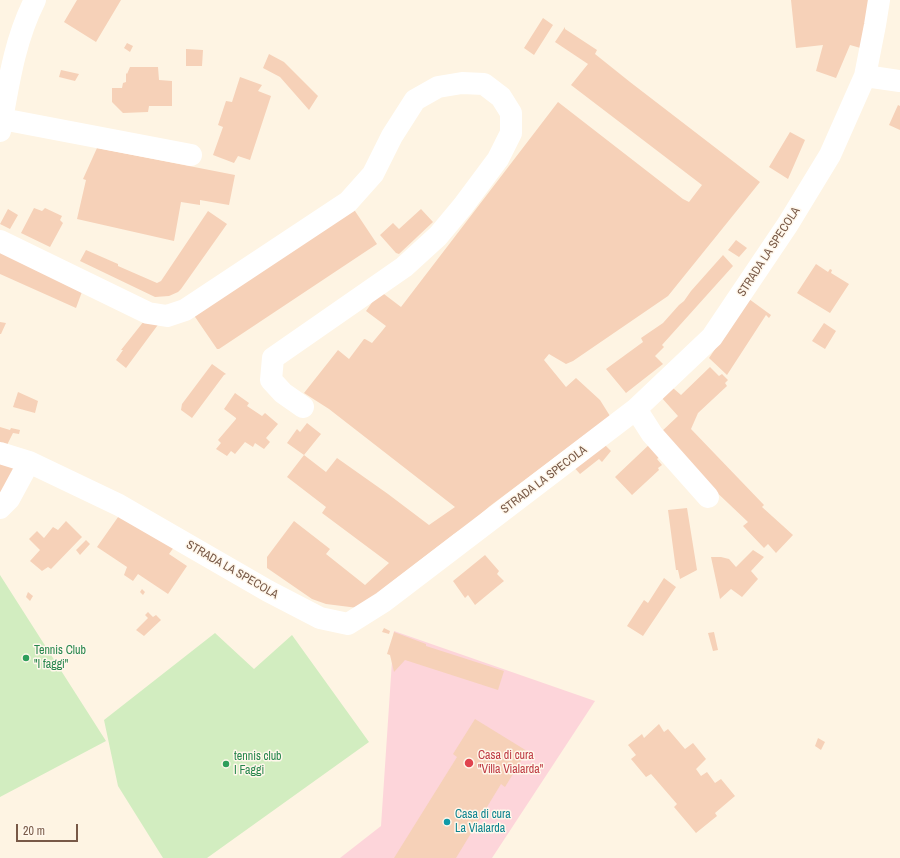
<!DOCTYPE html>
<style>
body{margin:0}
#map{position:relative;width:900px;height:858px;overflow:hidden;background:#fef4e3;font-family:"Archivo Narrow",sans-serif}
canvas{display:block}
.scale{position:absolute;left:16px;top:824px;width:62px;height:18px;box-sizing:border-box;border:2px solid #785947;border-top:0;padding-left:5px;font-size:12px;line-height:14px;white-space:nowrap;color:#785947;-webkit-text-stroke:3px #fff7eb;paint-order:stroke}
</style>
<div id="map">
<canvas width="900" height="858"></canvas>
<div class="scale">20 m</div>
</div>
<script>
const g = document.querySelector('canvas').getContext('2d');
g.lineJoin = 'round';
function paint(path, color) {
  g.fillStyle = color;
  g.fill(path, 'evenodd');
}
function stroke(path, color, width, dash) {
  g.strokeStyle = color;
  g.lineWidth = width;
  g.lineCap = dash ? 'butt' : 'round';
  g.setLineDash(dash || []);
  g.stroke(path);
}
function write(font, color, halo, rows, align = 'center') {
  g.font = font + ' "Archivo Narrow",sans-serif';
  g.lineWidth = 3;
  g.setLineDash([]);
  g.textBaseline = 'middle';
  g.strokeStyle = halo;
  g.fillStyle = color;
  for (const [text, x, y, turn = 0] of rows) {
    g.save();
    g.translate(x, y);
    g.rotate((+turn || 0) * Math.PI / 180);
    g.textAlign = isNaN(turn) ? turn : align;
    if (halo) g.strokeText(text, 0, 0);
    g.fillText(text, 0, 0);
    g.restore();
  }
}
paint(new Path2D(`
 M394 631 595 701 492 858H340L381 826Z`), '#fdd5da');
paint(new Path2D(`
 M0 575 106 741 0 797Z
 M215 633 254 669 292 635 369 742 207 858H163L118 786 104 720Z`), '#d2edc0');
paint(new Path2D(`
 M77 0H121L96 42 64 22Z
 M791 0H874L864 49 850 45 836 78 816 71 823 45 796 48Z
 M543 18 553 25 534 55 524 48Z
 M565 27V29L597 50 595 54 630 82 760 182 668 296 573 361 566 364 549 354 544 360 566 387 576 378 600 400 610 416 490 506 468 525 454 534 358 608 326 604 312 599 267 568V557L294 521 330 549 326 554 365 585 389 563 322 513 326 507 287 477 304 455 326 472 337 458 388 494 429 525 455 507 329 409 304 393 338 350 349 359 364 339H365L372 343 382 331 386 326 366 311 380 291 401 307 558 102 683 199 689 202 702 185 571 85 588 64 555 42Z
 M127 43 133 46 130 52 124 48Z
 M186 49 203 50 202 66H186Z
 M269 54 284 62 318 96 309 110 280 77 263 68Z
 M130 67H158L159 80 172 81V106H149L148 112 123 113 112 102V88H122L123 83 126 82V73L127 74Z
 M61 70 79 74 75 81 59 77Z
 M240 77 262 85 258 91 271 96 250 160 238 156 234 163 213 155 223 127 218 125 226 101 232 102Z
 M898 105 900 106V130L889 125Z
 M790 132 805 140 788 179 769 167Z
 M97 148 235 175 229 205 200 200V205L181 202 174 241 77 219 86 180 83 179Z
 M351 205 377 244 219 349H217L191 311Z
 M34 208 42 211 45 208 62 216 60 220 63 223 50 247 21 233Z
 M8 209 18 215 10 229 0 224Z
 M421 209 433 222 399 254 396 253 380 235 393 223 399 229Z
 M208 211 227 224 181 289 178 292 169 296 155 297 80 261 86 250 118 264V266L157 283 161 281Z
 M736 240 747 248 739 257 728 250Z
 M0 251 83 289 76 308 0 274Z
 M723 255 733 266 662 345 664 347 655 356 663 364 626 393 606 369 643 342 641 338 663 323 679 305 684 301 691 291Z
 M816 264 828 272 830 269 832 270 831 273 849 284 830 313 797 293Z
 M749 299 771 315 769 318 766 315 727 375 709 358Z
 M148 316 160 322 126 368 116 360 123 350H121Z
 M0 322 6 323 1 334H0Z
 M824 323 836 331 825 349 812 341Z
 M212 364 226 374 224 375 192 418 181 410 182 404Z
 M710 367 719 376 722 374 728 380 725 383 727 386 698 413 691 429 764 505 762 507 793 535 776 553 768 544 764 548 743 526 748 522 690 467 660 433 678 416 661 397 673 388 681 395Z
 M18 392 38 401 35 413 13 407Z
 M235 393 249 403 247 406 262 416 265 413 278 424 266 438 270 442 264 449 255 443 253 447 245 442 235 454 231 451 227 456 216 449 221 443 218 440 236 419V418L224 409Z
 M307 423 321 434 304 455 287 443 297 429 300 432Z
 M0 427 10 430 11 428 20 430 19 434 13 433 7 445 0 443Z
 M653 441 665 452 657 459 662 465 658 468 659 470 632 495 615 477Z
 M602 442 611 451 602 462 599 459 580 474 571 464Z
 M0 460 18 466 0 493Z
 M687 508 697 570 680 579 678 570H676L668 510Z
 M123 510 177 543 169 554 187 566 168 594 138 574 133 581 124 575 127 567 97 547Z
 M66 521 82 537 51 569 48 567 42 571 30 561 40 550 29 539 37 531 44 538 53 527 58 530Z
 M86 540 90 544 80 555 76 550Z
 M753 550 764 557 751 571 758 579 742 597 731 589 720 599 711 557H721L729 559 736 567Z
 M485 555 499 571 497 574 504 581 475 605 468 595 465 598 453 581Z
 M664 578 676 587 643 636 627 626 644 600 648 603Z
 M142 589 145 592 143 595 140 592Z
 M28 592 33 596 30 601 26 597Z
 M148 612 153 617 156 615 161 620 144 636 136 630 148 618 145 615Z
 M384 628 390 631 389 634 382 632Z
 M394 632 426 644V646L504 671 498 690 405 660 394 672 390 655 387 654Z
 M714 632 718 650 713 651 708 633Z
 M475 719 527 751 505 787 501 784 456 858H394L457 757 453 754Z
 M659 724 664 732 668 729 685 749 693 743 706 759 696 769 701 776 707 772 715 783 721 779 735 796 715 813 717 816 696 833 674 807 677 804 651 774 646 777 631 759 636 755 628 745 642 734 644 738Z
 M818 738 825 742 821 750 815 746Z`), '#f6d1b8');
stroke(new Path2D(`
 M865 76 900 81
 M2 119 191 155
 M0 131C8 87 14 41 35 0
 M0 241 148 313 167 316 185 310 348 202 373 174 392 136 415 100 438 87 462 83 484 84 501 97 511 113V133L498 159 463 206 438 236 404 267 273 358 271 380 283 393 303 407
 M636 409 652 434 708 497
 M0 453 29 462 119 505 268 591 320 618 348 624 383 602 636 409 712 337 788 224 830 155 865 76 875 25 879 0
 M0 508 9 499 29 462`), '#fff', 22);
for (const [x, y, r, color] of [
 [26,658,4,"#2e9e5b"],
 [469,763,5,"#e0444e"],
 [226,764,4,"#2e9e5b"],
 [447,822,4,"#0f9aa8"]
]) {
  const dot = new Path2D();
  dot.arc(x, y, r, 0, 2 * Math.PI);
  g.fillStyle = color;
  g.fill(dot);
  stroke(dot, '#fff7eb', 1.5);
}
write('12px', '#785947', '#fff7eb', [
 ["STRADA LA SPECOLA",769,252,-57],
 ["STRADA LA SPECOLA",544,480,-37],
 ["STRADA LA SPECOLA",232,570,30]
]);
write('12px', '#27864d', '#fff7eb', [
 ["Tennis Club",34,651],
 ["\"I faggi\"",34,665],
 ["tennis club",234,757],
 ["I Faggi",234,771]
], 'left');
write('12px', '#be3a42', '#fff7eb', [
 ["Casa di cura",478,756],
 ["\"Villa Vialarda\"",478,770]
], 'left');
write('12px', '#0d838f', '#fff7eb', [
 ["Casa di cura",455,815],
 ["La Vialarda",455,829]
], 'left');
</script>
